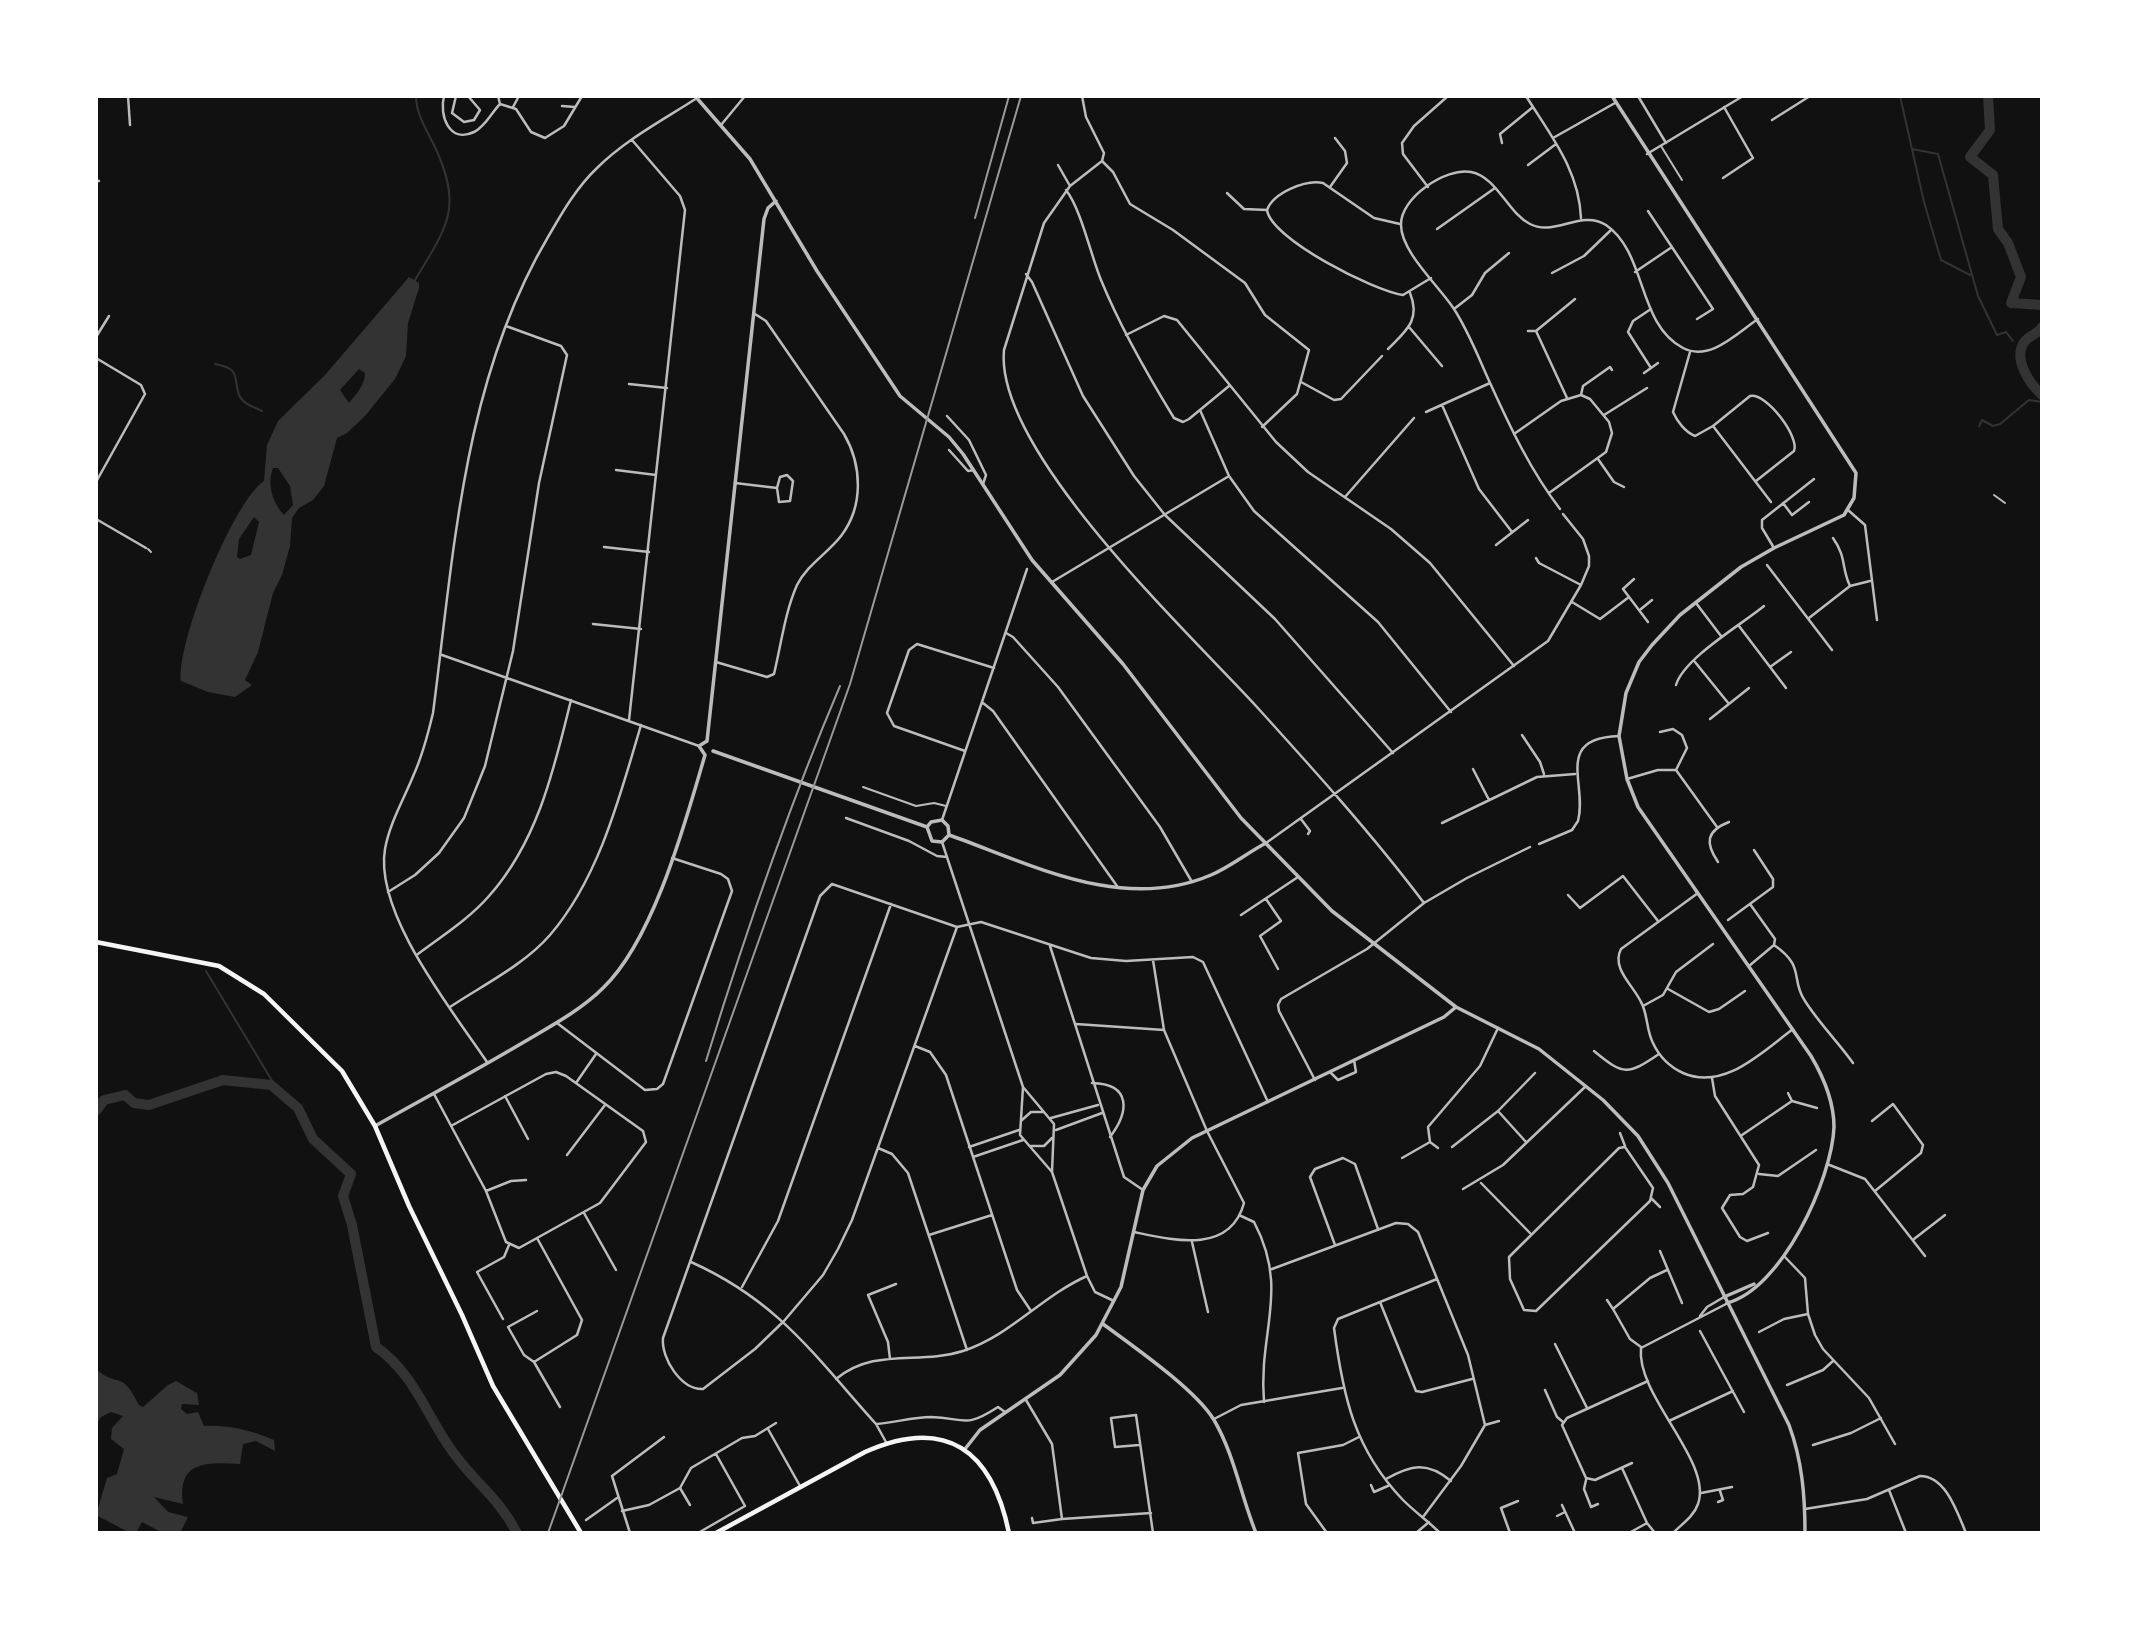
<!DOCTYPE html>
<style>
body{margin:0}
#map{position:relative;width:2138px;height:1629px;overflow:hidden;background:#111;font-family:"Archivo Narrow",sans-serif}
canvas{display:block}
.frame{position:absolute;inset:0;border:98px solid #fff;pointer-events:none}
</style>
<div id="map">
<canvas width="2138" height="1629"></canvas>
<div class="frame"></div>
</div>
<script>
const g = document.querySelector('canvas').getContext('2d');
g.lineJoin = 'round';
function paint(path, color) {
  g.fillStyle = color;
  g.fill(path, 'evenodd');
}
function stroke(path, color, width, dash) {
  g.strokeStyle = color;
  g.lineWidth = width;
  g.lineCap = dash ? 'butt' : 'round';
  g.setLineDash(dash || []);
  g.stroke(path);
}
paint(new Path2D(`
 M409 277 419 283V288L408 323 406 356 395 379 365 416 347 433 337 438 324 486 313 500 299 508 292 518 290 546 282 575 273 593 258 652 245 680 252 685 235 697 208 692 181 681C176 644 233 501 264 481L267 445 278 421 325 375ZM359 369 365 373C365 386 355 395 349 403L340 390ZM273 468H278L290 486 293 505 284 515C272 502 267 484 273 468ZM254 517 259 522 251 555 240 559 237 557 239 539Z
 M96 1369C118 1389 121 1368 139 1405L143 1407 168 1385 176 1381 197 1393 199 1405 182 1404 181 1409 187 1414 198 1412 204 1426C230 1425 250 1430 274 1440L275 1451 256 1441 243 1444 240 1464C206 1462 177 1461 183 1504L154 1497 168 1512 188 1517 180 1533H163L142 1522 136 1533H130L96 1515 107 1478 117 1474 124 1449 111 1439 112 1428 123 1416 111 1412 101 1417 96 1425Z`), '#333');
stroke(new Path2D(`
 M1900 96 1924 202 1941 260 1970 275
 M1912 149 1938 154 1978 296 1997 335 2006 332 2013 341
 M414 282C446 227 464 210 435 147 427 131 416 114 416 96
 M2019 345 2022 347
 M215 364C241 369 233 376 239 395 243 404 254 407 262 411
 M1979 426 1982 420 1993 426 2000 424 2029 400 2042 402
 M206 971 280 1094`), '#333', 2);
stroke(new Path2D(`
 M1988 96 1990 130 1970 157 1993 175 1998 229 2008 243 2021 277 2011 303 2042 305
 M2042 327C2038 334 2030 335 2025 341 2012 358 2029 383 2042 395
 M96 1111 104 1100 125 1095 134 1103 149 1105 223 1080 271 1085 298 1108 313 1139 351 1174 343 1196 352 1225 376 1347C417 1375 429 1424 459 1460 480 1487 500 1500 517 1533`), '#333', 10);
stroke(new Path2D(`
 M1661 146 1682 180
 M1994 495 2005 503
 M148 549 151 552
 M863 787 916 806 934 803 946 806`), '#bcbcbc', 2);
stroke(new Path2D(`
 M128 96 130 125
 M444 96C439 115 449 144 474 132 485 127 492 112 500 104
 M456 96 452 113 464 122 474 120 480 110 468 96
 M498 96 500 104 516 109 531 132 545 138 564 126 582 96
 M1082 96 1086 117 1104 153 1102 161
 M1526 96C1551 136 1579 170 1581 218
 M1638 96 1666 143
 M562 106 575 107
 M513 107 519 96
 M1772 120 1810 96
 M721 125 745 96
 M1553 138 1615 103
 M1502 143 1500 134 1533 107
 M1647 154 1743 96
 M1102 161 1070 186 1044 223 1004 350C994 450 1189 633 1256 706 1314 770 1372 834 1424 903
 M1102 161 1113 172 1130 204 1173 230 1245 283 1265 315 1309 350 1297 394 1262 427
 M1058 165 1070 186
 M1528 165 1556 144
 M1723 178 1753 158 1724 107
 M96 180 99 181
 M1330 187 1347 163 1345 151 1335 138
 M1428 187 1403 154 1402 143 1414 126 1448 96
 M1066 190C1081 209 1091 256 1101 280 1121 329 1147 374 1174 418L1183 422 1189 419 1229 386
 M1227 193 1244 209 1267 210
 M1648 211 1713 309 1697 319
 M1400 224 1374 218 1323 183C1306 179 1273 193 1267 210 1271 239 1374 291 1403 295L1431 278
 M1437 229 1495 188
 M1635 272 1672 247
 M1552 273 1584 256 1611 230
 M1026 274 1032 282 1083 396 1134 476 1165 515 1275 619 1393 753
 M1454 309 1472 295 1485 273 1509 253
 M1651 309 1633 321 1628 332 1651 368
 M1409 327 1442 366
 M1528 331H1536L1575 299
 M1536 331 1567 398
 M1126 335 1164 316 1177 320 1276 442 1308 472 1391 529 1430 563 1514 666
 M96 337 109 316
 M1388 349C1406 331 1421 320 1410 293
 M1690 352 1673 412C1677 421 1685 432 1695 436L1713 426 1771 502
 M96 358 141 385 145 394 96 482
 M1644 373 1658 363
 M1301 382 1334 400 1341 399 1382 356
 M629 384 667 388
 M1581 395 1583 386 1610 367 1612 370
 M1442 405 1479 489 1512 532
 M1200 410 1229 476 1254 511 1378 622 1451 712
 M1426 412 1490 383
 M1604 415 1647 388
 M947 416 969 440 986 475 983 484
 M1713 426 1750 396C1766 392 1800 437 1794 451L1756 481
 M1514 434 1561 401 1581 395 1590 399 1609 422 1612 433 1606 452 1549 493
 M949 450 968 471 974 470
 M1598 459 1614 482 1624 487
 M616 470 656 475
 M735 483 777 488 780 477 787 475 793 481 790 501 779 502 777 488
 M1345 497 1414 418
 M1783 503 1792 515 1809 502
 M1560 509C1531 471 1511 429 1491 385 1479 359 1469 332 1454 309 1439 286 1401 252 1401 225 1400 198 1446 167 1471 172 1497 177 1507 212 1530 224 1555 237 1581 209 1606 225 1647 253 1637 324 1683 348 1710 362 1737 333 1758 319
 M1848 510 1865 525 1877 620
 M96 519 146 548
 M1833 538C1847 558 1841 567 1850 586
 M1496 545 1528 520
 M604 547 649 552
 M1774 548 1762 528V520L1814 479
 M1536 558 1539 563 1581 585
 M1767 565 1832 650
 M1634 579 1623 589 1648 622
 M1052 582 1229 476
 M1572 602 1600 619 1629 597
 M1696 603 1721 636
 M1641 609 1652 600
 M1809 618 1850 586 1870 581
 M593 624 641 629
 M1739 626 1786 688
 M1006 633 1013 637 1058 687 1160 827 1192 882
 M442 655 699 746
 M716 662 767 677 774 674C781 645 785 612 797 585 807 565 828 553 841 536 864 506 862 465 844 434L766 321 755 314
 M1695 662 1729 704
 M1770 667 1791 652
 M1676 685C1684 658 1741 625 1764 606
 M983 703 993 711 1117 886
 M1710 719 1749 688
 M629 720 685 210 680 196 632 140
 M1660 732 1673 729 1682 735 1687 748 1676 770
 M1522 735 1540 762 1544 774
 M965 751 894 726 887 713 909 650 917 644 994 668
 M1473 769 1489 800
 M1627 779 1658 770H1676L1717 827
 M846 818 909 841 937 856 947 857
 M1301 819 1310 831 1308 834
 M942 820 1027 569
 M1442 823 1537 777 1575 774
 M942 842 1023 1087 1054 1124 1052 1172 1087 1276 1095 1292 1114 1301
 M1266 843 1548 641 1581 585 1589 566V556L1583 539 1563 514
 M1539 844 1572 830 1578 821C1588 785 1553 738 1619 736
 M1718 862C1705 843 1706 831 1729 822
 M388 892 415 875 439 853 464 818 485 766 513 651 539 483 567 355 561 346 506 326
 M1698 893 1621 949C1611 968 1633 985 1641 1002 1648 1014 1646 1030 1653 1043 1659 1056 1670 1067 1683 1073 1724 1091 1762 1052 1793 1029
 M1568 895 1580 908 1623 876 1658 921
 M1266 899 1281 921 1260 936 1278 969
 M1750 904 1775 939 1774 945
 M1241 915 1298 877
 M1728 920 1773 887V879L1754 850
 M957 927 852 1220 838 1249 823 1275 784 1321 755 1349 703 1389C681 1390 661 1358 663 1338L820 896 832 884 957 927 981 922 1091 958 1126 961 1193 957 1203 962 1268 1102
 M1050 946 1124 1177 1143 1190
 M418 954C442 936 469 919 489 896 538 841 554 769 571 700
 M1749 966 1774 945C1806 967 1790 979 1805 1001 1819 1023 1838 1042 1853 1063
 M1668 989 1709 1012 1719 1009 1745 991
 M1643 1006 1663 995 1676 972 1713 944
 M450 1007C483 985 524 965 550 935 599 878 620 796 641 725
 M557 1023 645 1090 657 1089 663 1084 732 891 728 879 721 874 672 858
 M1076 1024 1164 1030
 M915 1046 930 1052 946 1075 1017 1290 1031 1311
 M1594 1051C1624 1076 1628 1075 1659 1054
 M487 1062C452 1010 374 913 385 849 390 822 404 799 414 774 423 754 428 734 433 713 454 552 463 381 548 237 562 213 576 188 597 168 625 140 663 120 697 98
 M1330 1072 1338 1080 1356 1072 1354 1060
 M1712 1078 1715 1096 1759 1165 1753 1187 1743 1194 1730 1195 1722 1208 1740 1237 1747 1241 1768 1233
 M1315 1080 1279 1011 1278 1005 1281 999 1367 949 1424 903 1467 878 1530 847
 M576 1083 596 1054
 M1092 1083C1132 1084 1129 1112 1110 1137
 M1023 1087 1020 1135 1052 1172
 M1788 1093 1792 1101
 M434 1094 486 1191 506 1242 519 1248 600 1203 646 1142 643 1131 566 1076 556 1072 546 1074 451 1126
 M505 1096 528 1139
 M1498 1111 1526 1142
 M1051 1118 1098 1105
 M1022 1120 1031 1112H1043
 M1872 1121 1893 1104 1923 1145 1921 1153 1875 1191
 M1056 1130 1102 1113
 M1620 1133 1625 1146
 M1742 1135 1792 1101 1817 1108
 M1430 1142 1438 1148
 M1031 1146H1044L1052 1138
 M969 1147 1019 1130
 M1452 1147 1498 1111 1535 1073
 M1625 1147 1653 1188 1650 1201 1536 1311 1524 1310 1510 1279 1509 1257 1619 1148Z
 M878 1148 892 1154 908 1173 967 1350
 M567 1155 605 1105
 M973 1157 1023 1140
 M1402 1158 1430 1142 1428 1127 1480 1066 1498 1028
 M1827 1164 1865 1179 1925 1256
 M1759 1174 1778 1176 1816 1150
 M1481 1183 1530 1233
 M1463 1189 1503 1165 1586 1086
 M486 1191 511 1181 526 1180
 M1651 1198 1660 1207
 M584 1213 616 1270
 M1241 1216 1254 1222C1290 1290 1258 1331 1264 1402
 M1134 1232C1172 1240 1230 1255 1244 1203L1207 1131 1164 1030 1153 960
 M929 1235 992 1215
 M537 1238 582 1320 577 1335 534 1362 560 1407
 M1914 1239 1945 1215
 M1192 1242 1208 1312
 M1335 1245 1310 1177 1315 1169 1343 1158 1355 1164 1378 1229
 M1660 1251 1682 1303
 M1784 1256 1805 1278 1808 1314 1815 1335 1823 1349 1869 1398 1895 1444
 M691 1262C778 1301 814 1355 876 1424L886 1442
 M1272 1269 1396 1223 1408 1224 1418 1232 1468 1355 1485 1425 1461 1466 1423 1517
 M1437 1279 1338 1319 1334 1328C1343 1396 1354 1449 1403 1500 1415 1512 1428 1521 1440 1533
 M742 1287 778 1221 891 904
 M1607 1300 1613 1309
 M1380 1302 1416 1391 1422 1392 1472 1379
 M1700 1316 1707 1307 1724 1297
 M503 1319 477 1272 504 1257 509 1245
 M1700 1331 1744 1412
 M1759 1332 1784 1319 1808 1314
 M1555 1344 1587 1408
 M1641 1347 1630 1339 1613 1309 1650 1278 1667 1270
 M890 1359 888 1342 868 1295 896 1284
 M534 1362 524 1355 508 1327 537 1311
 M836 1379C875 1347 918 1365 963 1351 1010 1336 1042 1296 1087 1276
 M1787 1385 1823 1370 1833 1361
 M1545 1390 1557 1417 1563 1422
 M1026 1400 1052 1444 1062 1519 1151 1513
 M1214 1419 1241 1405 1342 1388
 M1669 1421 1733 1391
 M876 1424C894 1423 912 1417 931 1417 966 1418 964 1429 998 1407L1005 1412
 M1485 1425 1499 1421
 M768 1429 800 1486
 M1139 1445 1115 1447 1111 1418 1136 1415 1153 1533
 M1813 1445 1851 1433 1881 1418
 M1632 1463 1595 1480 1586 1478 1562 1425 1567 1418 1648 1381
 M1622 1468 1647 1523 1655 1533
 M1386 1479C1411 1465 1427 1461 1451 1481
 M1586 1480 1584 1489 1591 1507 1598 1504
 M1371 1485 1374 1492 1390 1485
 M680 1488 690 1505
 M1889 1490 1906 1533
 M1701 1493 1732 1487
 M1718 1502 1723 1500 1720 1491
 M1562 1505 1575 1533
 M1805 1509 1867 1499 1920 1476C1946 1476 1957 1512 1966 1533
 M622 1511 649 1505 680 1488 691 1468 742 1438 755 1436 776 1423
 M1557 1516 1565 1512
 M1032 1518 1033 1523 1062 1519
 M586 1520 617 1498
 M630 1533 612 1476 664 1437
 M698 1533 745 1506 716 1454
 M1327 1533 1306 1504 1298 1453 1343 1445 1359 1437
 M1416 1533 1429 1522
 M1510 1533 1501 1508 1518 1501
 M1629 1533 1647 1523
 M1673 1533C1682 1524 1694 1516 1698 1504 1713 1461 1636 1396 1641 1348L1726 1304`), '#bcbcbc', 2.5);
stroke(new Path2D(`
 M695 96 750 159 817 271 900 396 949 437 963 454 1032 560 1123 664 1241 818 1332 911 1456 1007 1539 1049 1603 1100 1638 1136 1668 1183 1789 1425C1802 1460 1805 1495 1805 1533
 M1612 96 1856 473 1854 498 1844 515 1774 548 1741 567 1680 615 1652 645 1639 662 1626 693 1619 736 1627 779 1638 807 1811 1056C1824 1078 1834 1102 1834 1127 1832 1179 1782 1289 1727 1303
 M707 741 764 219 768 208 776 201
 M713 751 927 827
 M705 755 699 746 707 741
 M927 827 931 822 942 820 948 826 949 835
 M927 827 932 841 942 842 949 835
 M949 835C1031 864 1122 913 1211 875 1230 867 1247 853 1266 843
 M375 1126C425 1098 475 1071 524 1042 551 1026 581 1010 603 988 654 939 685 823 705 755
 M1724 1297 1754 1284
 M1103 1324C1134 1347 1195 1389 1214 1420 1234 1454 1241 1496 1256 1533
 M965 1449 980 1430 1060 1375 1096 1335 1121 1287 1143 1190 1157 1166 1192 1138 1444 1017 1456 1007`), '#bcbcbc', 3.5);
stroke(new Path2D(`
 M96 942 219 966 264 994 342 1071 375 1126 409 1206 462 1315 493 1386 581 1533
 M716 1533 865 1452C946 1416 992 1450 1009 1533`), '#f5f5f5', 4.5);
stroke(new Path2D(`
 M975 218 1009 96
 M706 1061C745 934 788 808 840 686
 M548 1533 850 684 1021 96`), '#9a9a9a', 2);
</script>
